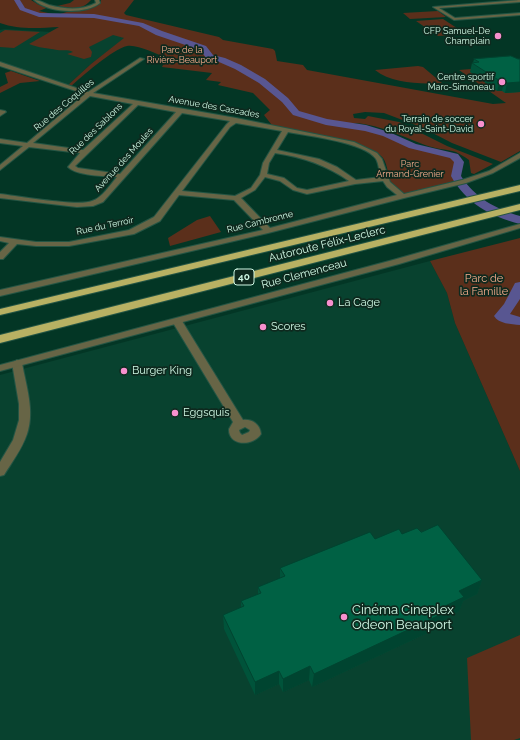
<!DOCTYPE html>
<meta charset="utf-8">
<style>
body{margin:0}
canvas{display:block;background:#033625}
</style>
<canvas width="520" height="740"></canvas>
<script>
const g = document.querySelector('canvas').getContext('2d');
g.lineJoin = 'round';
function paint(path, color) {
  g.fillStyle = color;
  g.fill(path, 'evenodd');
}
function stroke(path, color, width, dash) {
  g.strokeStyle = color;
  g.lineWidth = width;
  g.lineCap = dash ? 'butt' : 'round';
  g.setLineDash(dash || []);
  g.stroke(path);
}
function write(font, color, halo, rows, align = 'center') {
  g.font = font + ' Raleway,sans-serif';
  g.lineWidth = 3.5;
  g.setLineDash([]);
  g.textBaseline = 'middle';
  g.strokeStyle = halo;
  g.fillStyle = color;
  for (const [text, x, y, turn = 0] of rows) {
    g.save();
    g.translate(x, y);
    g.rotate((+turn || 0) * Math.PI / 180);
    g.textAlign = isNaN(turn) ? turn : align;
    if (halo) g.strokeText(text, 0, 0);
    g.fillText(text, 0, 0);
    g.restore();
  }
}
paint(new Path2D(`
 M60 27 106 30 125 38 91 64 66 87 0 64V30L5 29 50 32Z
 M430 261 447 293 455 323 520 471V740H0V375Z`), '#08422f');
paint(new Path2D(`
 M0 0H31L39 5 49 7 39 11 57 15 70 11H82L92 8 100 3 101 0H134L124 13 126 15 219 37 223 40 273 49 275 51 277 61 303 65 307 70 493 104 506 103 459 70 520 65V151L501 162 452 143 421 127 384 113 365 112 353 114 354 118 365 119 368 116 399 122 447 146 493 164 474 174 471 173 469 160C465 157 460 154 456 152 446 149 435 149 425 145 398 135 369 119 339 124L367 129 411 147 443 153 454 158C457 166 454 173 455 181L403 194 390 184C388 176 388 165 383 158 370 140 291 130 268 126L271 124 264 115 270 110 253 93 218 85 221 82 206 80 212 73 162 67 164 63 158 62 166 58C157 54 137 44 127 46 113 49 81 77 69 88L66 87 91 64 124 38 113 35 89 47 92 52 91 57 84 59 67 54 73 52C67 49 63 51 57 50 47 48 39 48 29 44L59 27C39 28 19 30 0 23Z
 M74 0H91C82 11 71 8 57 6L70 3Z
 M438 11 446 17 410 19 403 13Z
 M443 19 466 34 438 36 416 21Z
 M5 30 40 32 14 48 0 47V33Z
 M418 66 423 67 442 83C421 84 392 84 375 70Z
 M11 71 40 81 20 83 0 93V87L8 83 5 73Z
 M210 216 221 232 170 246 168 238 197 220Z
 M520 238V471L455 323 447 293 430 261Z
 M520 635V738L514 740H471L467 658Z`), '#5b2f1b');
paint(new Path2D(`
 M14 0H20L25 8 40 13 94 14 143 23 162 31 206 46 213 55 225 58 241 65 265 79 288 98 299 111 327 119 366 125 389 132 416 144 458 154 464 162 461 176C475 198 496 209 520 216V224C490 216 466 203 451 176L454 162 450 158 409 148 383 136 365 131 326 125 293 115 282 102 259 83 235 69 219 62 207 59 200 50 156 35 139 26 94 18 39 17 20 10Z
 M520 282V299L510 314 520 317V325C511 324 499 324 494 316L504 304 515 283Z`), '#585691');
const minor = new Path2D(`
 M34 0C39 0 44 3 49 5 65 9 81 11 96 3L95 0H99L100 3C85 15 48 13 34 0Z
 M520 0V2L439 8 455 18 520 13V15L454 20 433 7Z
 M140 58 144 59 93 93 236 118 354 142 377 153 382 159 390 182 404 194 462 180 489 171 520 153V158L493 173 466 183 404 198 268 233 0 296V290L263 230 234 200 179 195 160 221 134 234 69 246H36L17 244 3 259H0V252L9 243 0 241V237L36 242H69L129 230 154 217 226 125 230 121 182 113 103 202 93 206 77 207 0 198V194C18 196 79 207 92 201 102 198 110 185 117 177 104 176 77 176 68 167L80 153 29 147 0 170V165L23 146 0 143V139L27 143 85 94 0 66V62L88 92ZM90 96 133 104 83 150 33 143ZM138 105 176 112 120 174 78 168 75 166ZM236 123 282 131 263 163 260 175 251 188 235 196 182 191 230 127ZM288 132C307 136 365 142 376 159 379 164 379 172 381 177L356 180 337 167 319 159 277 150ZM275 153C303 157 326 165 349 181L307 190 297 188 284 178 267 174 269 163ZM265 177 280 181 293 190 307 194 355 184 383 181 387 187 397 195 270 228 241 198 255 190Z
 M0 110 5 111 6 112 0 116Z
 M177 318 182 321 243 420C252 419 260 424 261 434 253 447 228 446 229 429L233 422 172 321ZM245 427 250 430 249 432 242 435 240 433 239 430Z
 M17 360 22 363C26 386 35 411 27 434 22 449 12 462 4 475L0 476V462L13 440 19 420V404L12 363Z`);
const tertiary = new Path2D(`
 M517 0H520V1H518Z
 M520 224V228L399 264 0 371V365L393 260Z`);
const motorway = new Path2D(`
 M520 185V191L0 315V309Z
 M520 204V210L0 343V335Z`);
stroke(minor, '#245544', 2);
stroke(tertiary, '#245544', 2);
stroke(motorway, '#245544', 2);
paint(minor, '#676546');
paint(tertiary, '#676546');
paint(motorway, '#b8b163');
paint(new Path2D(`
 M474 59H520V92L505 93 502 91H497L470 72 472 63H473Z
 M421 532 482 580 477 594 463 601 459 611 445 618 442 626 312 687 309 680 283 692 279 684 255 695 224 629 223 615 241 607V601L258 594V587L280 578V568L375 539 402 534Z`), '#00533a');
paint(new Path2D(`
 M500 81H504L502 91H497Z
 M520 82V92L505 93 507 83Z
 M482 580 477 594 463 601 459 611 445 618 442 626 312 687 314 674 459 591Z
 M310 666 309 680 283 692V679Z
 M279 671V684L255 695V682Z`), '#004430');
const building = new Path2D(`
 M511 56 518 59H520V82L507 83 504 81H500L472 63 479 62 474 59Z
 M438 525 482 580 459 591 464 597 443 607 446 612 314 674 310 666 283 679 279 671 255 682 223 615 244 606 241 601 261 593 258 587 285 576 280 568 370 532 375 539 399 529 402 534 417 528 421 532Z`);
paint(building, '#006144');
stroke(building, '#004430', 1);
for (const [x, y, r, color] of [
 [498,36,4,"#f790ce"],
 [502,82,4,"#f790ce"],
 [481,124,4,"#f790ce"],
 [330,303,4,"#f790ce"],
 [263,327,4,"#f790ce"],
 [124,371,4,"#f790ce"],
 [175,413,4,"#f790ce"],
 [344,617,4,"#f790ce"]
]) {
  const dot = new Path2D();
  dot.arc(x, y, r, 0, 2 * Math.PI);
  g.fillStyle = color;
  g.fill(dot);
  stroke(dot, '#0e291e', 1.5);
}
write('9px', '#d0f9e5', '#0e291e', [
 ["CFP Samuel-De",490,31],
 ["Champlain",490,41],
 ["Centre sportif",494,77],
 ["Marc-Simoneau",494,87],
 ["Terrain de soccer",473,119],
 ["du Royal-Saint-David",473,129]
], 'right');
write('9px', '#f6ac8c', '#0e291e', [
 ["Parc de la",182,50],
 ["Rivière-Beauport",182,60],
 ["Parc",410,164],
 ["Armand-Grenier",410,174]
]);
write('9px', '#d0f9e5', '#0e291e', [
 ["Rue des Coquilles",64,105,-40],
 ["Avenue des Cascades",214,107,10],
 ["Rue des Sablons",96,129,-44],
 ["Avenue des Moules",124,160,-48],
 ["Rue Cambronne",260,222,-14],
 ["Rue du Terroir",105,226,-12]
]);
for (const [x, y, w] of [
 [244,277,20]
]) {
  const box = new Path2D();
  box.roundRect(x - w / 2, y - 8, w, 16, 3);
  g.fillStyle = '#0e291e';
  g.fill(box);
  stroke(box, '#d0f9e5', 1);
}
write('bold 10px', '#d0f9e5', null, [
 ["40",244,277]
]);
write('11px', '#d0f9e5', '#0e291e', [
 ["Autoroute Félix-Leclerc",327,244,-14],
 ["Rue Clemenceau",304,274,-15]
]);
write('11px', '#f6ac8c', '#0e291e', [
 ["Parc de",484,279],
 ["la Famille",484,292]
]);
write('11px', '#d0f9e5', '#0e291e', [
 ["La Cage",338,303],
 ["Scores",271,327],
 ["Burger King",132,371],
 ["Eggsquis",183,413]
], 'left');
write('13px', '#d0f9e5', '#0e291e', [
 ["Cinéma Cineplex",352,610],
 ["Odeon Beauport",352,625]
], 'left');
</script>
